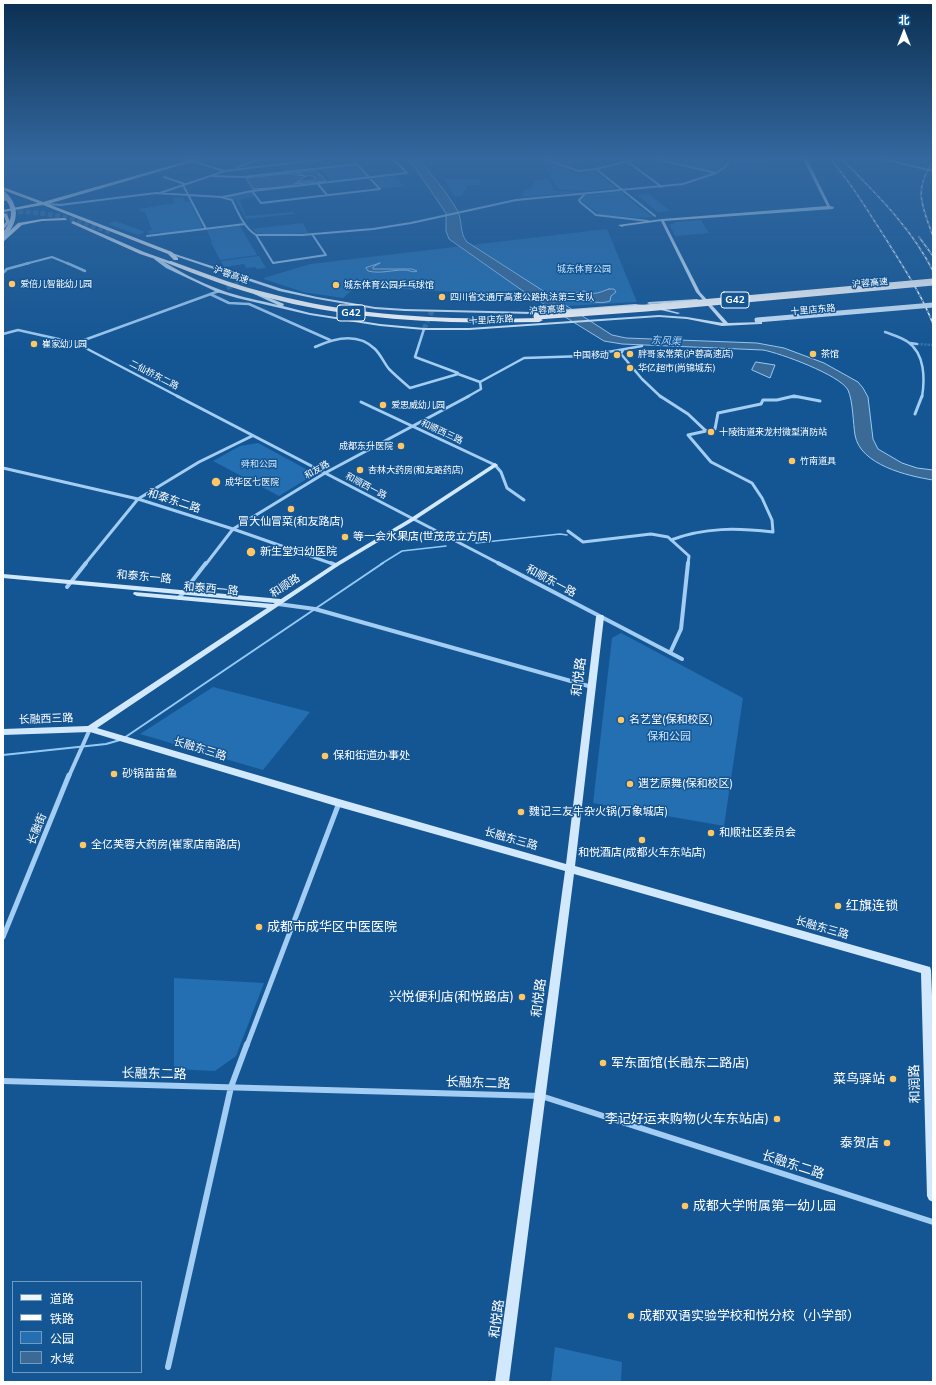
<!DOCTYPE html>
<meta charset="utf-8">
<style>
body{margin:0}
#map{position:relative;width:936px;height:1385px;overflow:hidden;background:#145694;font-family:Mulish,"Noto Sans SC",sans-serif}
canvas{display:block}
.frame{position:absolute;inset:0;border:4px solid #fff;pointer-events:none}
.legend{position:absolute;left:12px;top:1281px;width:130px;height:92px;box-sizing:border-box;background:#145694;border:1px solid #729abf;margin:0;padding:5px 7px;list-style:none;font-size:12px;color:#fff}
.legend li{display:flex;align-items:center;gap:8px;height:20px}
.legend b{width:20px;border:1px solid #729abf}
.north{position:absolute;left:884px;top:12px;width:40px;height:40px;-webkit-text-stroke:3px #145694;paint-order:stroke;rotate:0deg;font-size:11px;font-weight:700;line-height:16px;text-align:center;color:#fff}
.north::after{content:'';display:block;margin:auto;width:14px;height:18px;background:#fff;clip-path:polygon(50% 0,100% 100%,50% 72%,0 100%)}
</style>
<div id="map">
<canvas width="936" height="1385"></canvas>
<div class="frame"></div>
<ul class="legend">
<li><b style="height:5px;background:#eef6ff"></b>道路</li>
<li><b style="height:5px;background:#fff"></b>铁路</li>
<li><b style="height:11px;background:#236fb1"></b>公园</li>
<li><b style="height:11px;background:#3b6a97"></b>水域</li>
</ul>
<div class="north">北</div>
</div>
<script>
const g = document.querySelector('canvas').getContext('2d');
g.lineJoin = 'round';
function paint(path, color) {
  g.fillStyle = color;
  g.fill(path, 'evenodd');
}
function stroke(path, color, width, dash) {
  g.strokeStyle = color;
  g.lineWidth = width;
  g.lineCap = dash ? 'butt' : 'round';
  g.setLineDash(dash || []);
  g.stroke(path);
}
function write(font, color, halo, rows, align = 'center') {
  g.font = font + ' Mulish,"Noto Sans SC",sans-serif';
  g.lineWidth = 3;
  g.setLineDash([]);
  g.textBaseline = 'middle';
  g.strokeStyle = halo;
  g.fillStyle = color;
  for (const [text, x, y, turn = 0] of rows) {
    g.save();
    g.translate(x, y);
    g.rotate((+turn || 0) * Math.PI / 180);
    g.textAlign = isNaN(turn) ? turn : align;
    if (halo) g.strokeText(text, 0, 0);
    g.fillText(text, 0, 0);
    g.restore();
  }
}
paint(new Path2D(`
 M540 159 581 175 587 174V172H596L615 188 587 191 558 189Z
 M549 159H583V160L580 162 581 164 568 167Z
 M684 159H725C719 178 694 166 680 163L685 162Z
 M736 159H763L767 164H735Z
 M324 160 325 162 305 165 308 169 285 172 280 165Z
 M354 165 366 177 331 181 320 169Z
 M394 176 404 186 382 189 373 178Z
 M444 179H481L480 185H468L461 196 455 197Z
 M546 179 550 182 554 191 582 192 522 197 524 190 532 188 535 180Z
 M251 192 255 196 239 200 246 216 293 212 295 214 246 219 236 200 224 197Z
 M617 192H621L652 217 639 218 601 215 580 200 586 195Z
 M649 194 670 211 658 212 637 195Z
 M184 197 185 202H190L202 226 201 228 161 234 160 232 149 234 148 231 152 230 145 212H141L139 209 175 203 173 198Z
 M701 220 709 233 675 236 670 225 676 222Z
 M115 221 145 232 138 235 108 224Z
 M303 223 308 233 274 235 256 233 253 229Z
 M240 226 257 255 220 260 211 242 216 241 212 242 207 230Z
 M607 229 637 302 567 306 539 288 486 293 412 290 359 284 343 298 303 292 264 279V278L310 264Z
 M259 256 266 268 257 269 255 267 246 268 244 264 224 267 221 261Z
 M258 443 260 444 315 474 279 496 213 461 240 446Z
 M621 633 743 698 724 826 593 803 612 638Z
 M213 687 310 712 263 770 140 734Z
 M174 978 264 983 236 1056 215 1071 174 1069Z
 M555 1347 622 1362 621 1382H551Z`), '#236fb1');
const water = new Path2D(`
 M407 159H418C432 175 446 191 457 210 463 220 459 233 467 242L612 335 626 338 757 343 784 348 824 363 858 382 863 388 868 397 873 439 878 449 902 463 917 468 933 470V480C908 476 860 465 855 435 853 423 853 401 848 390 840 375 780 353 763 350L622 344 604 341 523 291 449 239 446 231V213L416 169Z
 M317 171 320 174 318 175H321L326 181 295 184C301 179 310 183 316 178 306 171 300 182 292 185 280 188 266 188 253 189L246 178 293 173 297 175 305 176 296 173Z
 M380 263 373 267V269H412L417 271C413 273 409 270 404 270 392 270 380 274 368 271L366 268Z
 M609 289H614L616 292 611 296 610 301C599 305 586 300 575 297L573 295 574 293 584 291C595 296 600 292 609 289Z
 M756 362 775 365 770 378 752 370Z`);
paint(water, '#3b6a97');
stroke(water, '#95c9f5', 1);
stroke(new Path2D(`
 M476 543 560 534 567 535
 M381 564 402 551 446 546`), '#95c9f5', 1.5);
stroke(new Path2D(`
 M124 738 383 563
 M3 755 106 744 120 740`), '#95c9f5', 2);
stroke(new Path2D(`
 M917 344 933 345`), '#376fa4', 2.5, [2.5, 1]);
stroke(new Path2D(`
 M227 288 245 281
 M424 329 432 311`), '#376fa4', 5, [5, 2.5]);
stroke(new Path2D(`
 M3 212C43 210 73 218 110 232`), '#376fa4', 5, [5, 2.5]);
stroke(new Path2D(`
 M184 159 192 162
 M352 159 380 189
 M543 159 579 171 596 169 637 159
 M656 159 716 173
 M192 161 224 171
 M628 162 662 187
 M237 167 261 159
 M596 169 655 216
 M212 176 243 177 357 164
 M164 177 185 184
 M318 184 327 195
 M183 185 206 229
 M252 191 261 203 380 189
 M160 193 225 171 323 159
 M585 194 579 200 580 202 596 215 648 221
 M223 197 252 191 407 173 393 159
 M44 204 62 205
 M60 205 156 193 221 197 232 200C238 212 244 228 256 235H302L373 229 411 223 516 200 683 184 716 173 725 167 730 159
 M256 235 273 263 326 255 312 234
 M147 236 245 224
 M25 264 52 257 69 264`), '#a3cdf2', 2);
stroke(new Path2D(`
 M67 263 85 271
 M3 273 7 269 29 263
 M210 294 229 303 249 304 330 340
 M424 329 415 357 458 373
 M885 332C893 335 901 337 908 342 925 354 925 379 922 397
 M3 334 18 330 76 343 179 397
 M76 343 219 291
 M910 343 917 344
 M315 347C334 338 358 332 375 349 381 355 384 363 389 369 396 376 403 382 410 388L458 374 480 382 524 358 585 356 642 346
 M623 350 621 354 642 379 661 397
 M467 397 481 389 480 382
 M792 397H797`), '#a3cdf2', 2.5);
stroke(new Path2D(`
 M177 396 500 564
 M660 396 688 414 706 431
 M361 402 495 465 501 472 507 488 524 500
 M915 414 922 396
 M3 468 138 499 233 529 333 564
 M568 531 583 542 651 534 668 537 689 556 688 564
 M671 540C705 527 737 528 773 532L772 520 762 498 752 483 711 462 688 435 715 429 718 413 761 404 763 400H777L794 396 820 401
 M85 564 138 499 199 462 252 436
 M206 564 233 529 325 473 469 396`), '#a3cdf2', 3);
stroke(new Path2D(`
 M331 563 336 565
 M498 563 682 659
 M67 587 86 563
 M179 598 206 563
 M278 604 315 609 592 687
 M670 653 681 629 688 563
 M69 776 90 729`), '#a3cdf2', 4);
stroke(new Path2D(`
 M3 937 69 775
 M247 1045 339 803`), '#a3cdf2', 5);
stroke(new Path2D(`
 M3 1081 541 1096 933 1222
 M168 1367 231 1087 247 1044`), '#a3cdf2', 6);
paint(new Path2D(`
 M803 159H807L830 206 834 207 833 209 664 221 700 292 728 323 762 322V324H760L722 326 687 319 659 317 469 330H424L380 326 310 315 237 298 217 292 166 268 154 259 158 258C176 270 201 283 221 290 239 297 259 300 278 305L254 294V293L256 292 284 304 283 306 310 313 380 324 424 328H469L659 315 687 317 723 323 696 292 661 221 624 226 622 227 618 225 662 219 827 206Z
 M878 159H886L933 170V172Z
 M169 252 282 289 317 297 375 307 405 309 532 312 635 304 652 306 680 313 678 314 652 308 635 306 532 314 405 311 375 309 317 299 279 291 169 254Z
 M697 299 699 300V301L649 304 647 303 649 302Z
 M495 463 498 465 497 466 415 520 338 566 97 728 339 799 566 864 596 617 597 615H603L604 617 575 866 930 967 931 970 933 1021V1202L929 1200 927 1196 921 973 574 874 509 1382H495L565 871 339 807 90 732 3 735V729L88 726 267 608 137 596 133 594 134 592 273 604 275 603 3 578V574L281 599 334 564 411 518Z`), '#d2e8fc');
paint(new Path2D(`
 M194 159H202L48 204 172 252 178 258V260H174L168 254 43 205 3 212V210L38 203 3 190V187L43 202Z
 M5 195 8 199 3 202V196Z
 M3 213 7 214 10 222 3 230V225L6 222Z
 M65 218 67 220 42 221 22 225 3 242V237L18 223 42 219Z
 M73 221 144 252 172 262 167 263 140 254 71 223Z`), '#eef6ff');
paint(new Path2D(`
 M167 261H171C204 273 237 286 272 294 359 317 449 320 539 318L543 320 539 322C446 324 354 321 265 297 231 288 199 276 167 263Z`), '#fff');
const rail = new Path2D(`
 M830 159C852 184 868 211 886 239 903 267 921 293 933 324
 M842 159C876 194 911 227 933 271
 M933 161C913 190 922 206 933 236
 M919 237 933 256`);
stroke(rail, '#fff', 1.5);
stroke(rail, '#145694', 1, [3]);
stroke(new Path2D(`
 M757 320 933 305`), '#d2e8fc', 5);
stroke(new Path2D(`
 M3 193C18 207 16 221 3 236`), '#eef6ff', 5);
stroke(new Path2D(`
 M537 316 646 308 933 282`), '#fff', 7);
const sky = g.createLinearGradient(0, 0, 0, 353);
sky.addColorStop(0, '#0b2f51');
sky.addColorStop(0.45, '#34689f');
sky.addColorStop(1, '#34689f00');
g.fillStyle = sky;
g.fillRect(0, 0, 936, 353);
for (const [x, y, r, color] of [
 [12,284,4,"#ffc664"],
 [336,285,4,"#ffc664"],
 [442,297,4,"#ffc664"],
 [34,344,4,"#ffc664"],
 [630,354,4,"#ffc664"],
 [813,354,4,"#ffc664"],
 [617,355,4,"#ffc664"],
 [630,368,4,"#ffc664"],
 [383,405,4,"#ffc664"],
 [711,432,4,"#ffc664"],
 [401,446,4,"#ffc664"],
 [792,461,4,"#ffc664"],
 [360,470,4,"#ffc664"],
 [216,482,5,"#ffc664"],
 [291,509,4,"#ffc664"],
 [345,537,4,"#ffc664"],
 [251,552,5,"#ffc664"],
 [621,720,4,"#ffc664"],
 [325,756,4,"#ffc664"],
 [114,774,4,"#ffc664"],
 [630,784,4,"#ffc664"],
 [521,812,4,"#ffc664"],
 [711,833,4,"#ffc664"],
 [642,840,4,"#ffc664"],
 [83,845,4,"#ffc664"],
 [838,906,4,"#ffc664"],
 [259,927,4,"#ffc664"],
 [522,997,4,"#ffc664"],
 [603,1063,4,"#ffc664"],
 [893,1079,4,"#ffc664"],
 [777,1119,4,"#ffc664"],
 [887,1143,4,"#ffc664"],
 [685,1206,4,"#ffc664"],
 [631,1316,4,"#ffc664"]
]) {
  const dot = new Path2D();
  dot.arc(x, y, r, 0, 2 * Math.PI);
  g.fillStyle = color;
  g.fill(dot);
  stroke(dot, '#145694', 1.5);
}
write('9px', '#cbe5fc', '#145694', [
 ["城东体育公园",584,269],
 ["舜和公园",259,464]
]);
write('9px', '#fff', '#145694', [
 ["沪蓉高速",231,275,19],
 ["沪蓉高速",870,283,-5],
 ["沪蓉高速",547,310,-4],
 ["十里店东路",813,310,-5],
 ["十里店东路",491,320,-3],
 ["二仙桥东二路",154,375,27],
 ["和顺西三路",442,432,25],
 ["和友路",317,470,-30],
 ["和顺西一路",366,486,28]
]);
write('9px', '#fff', '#145694', [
 ["爱倍儿智能幼儿园",20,284],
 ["城东体育公园乒乓球馆",344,285],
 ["四川省交通厅高速公路执法第三支队",450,297],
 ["崔家幼儿园",42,344],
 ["胖哥家常菜(沪蓉高速店)",638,354],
 ["茶馆",821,354],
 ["中国移动",609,355,"right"],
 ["华亿超市(尚锦城东)",638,368],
 ["爱思威幼儿园",391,405],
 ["十陵街道来龙村微型消防站",719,432],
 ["成都东升医院",393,446,"right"],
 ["竹南道具",800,461],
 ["杏林大药房(和友路药店)",368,470],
 ["成华区七医院",225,482]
], 'left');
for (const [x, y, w] of [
 [735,300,28],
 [351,313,28]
]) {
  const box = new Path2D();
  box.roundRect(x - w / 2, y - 8, w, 16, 3);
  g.fillStyle = '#145694';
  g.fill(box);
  stroke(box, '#fff', 1);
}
write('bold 10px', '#fff', null, [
 ["G42",735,300],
 ["G42",351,313]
]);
write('italic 10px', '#b0d7f9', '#145694', [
 ["东风渠",666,341,3]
]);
write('11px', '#fff', '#145694', [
 ["和泰东二路",174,501,18],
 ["和泰东一路",144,577,5],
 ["和顺东一路",551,581,28],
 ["和顺路",285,586,-33],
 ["和泰西一路",211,589,5],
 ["长融西三路",46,719,-2],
 ["长融东三路",200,749,17],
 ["长融街",37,829,-68],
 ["长融东三路",511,839,16],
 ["长融东三路",822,928,16]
]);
write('11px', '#fff', '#145694', [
 ["冒大仙冒菜(和友路店)",291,522,"center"],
 ["等一会水果店(世茂茂立方店)",353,537],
 ["新生堂妇幼医院",260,552],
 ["名艺堂(保和校区)",629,720],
 ["保和街道办事处",333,756],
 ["砂锅苗苗鱼",122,774],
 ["遇艺原舞(保和校区)",638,784],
 ["魏记三友牛杂火锅(万象城店)",529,812],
 ["和顺社区委员会",719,833],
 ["全亿芙蓉大药房(崔家店南路店)",91,845],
 ["和悦酒店(成都火车东站店)",642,853,"center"]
], 'left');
write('11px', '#cbe5fc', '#145694', [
 ["保和公园",669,737]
]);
write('13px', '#fff', '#145694', [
 ["和悦路",579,677,-83],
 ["和悦路",539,998,-83],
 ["长融东二路",154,1074,1],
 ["长融东二路",478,1083,2],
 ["和润路",915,1084,-92],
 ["长融东二路",793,1165,18],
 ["和悦路",497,1319,-82]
]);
write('13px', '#fff', '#145694', [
 ["红旗连锁",846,906],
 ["成都市成华区中医医院",267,927],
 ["兴悦便利店(和悦路店)",514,997,"right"],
 ["军东面馆(长融东二路店)",611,1063],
 ["菜鸟驿站",885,1079,"right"],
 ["李记好运来购物(火车东站店)",769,1119,"right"],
 ["泰贺店",879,1143,"right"],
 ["成都大学附属第一幼儿园",693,1206],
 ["成都双语实验学校和悦分校（小学部）",639,1316]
], 'left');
</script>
